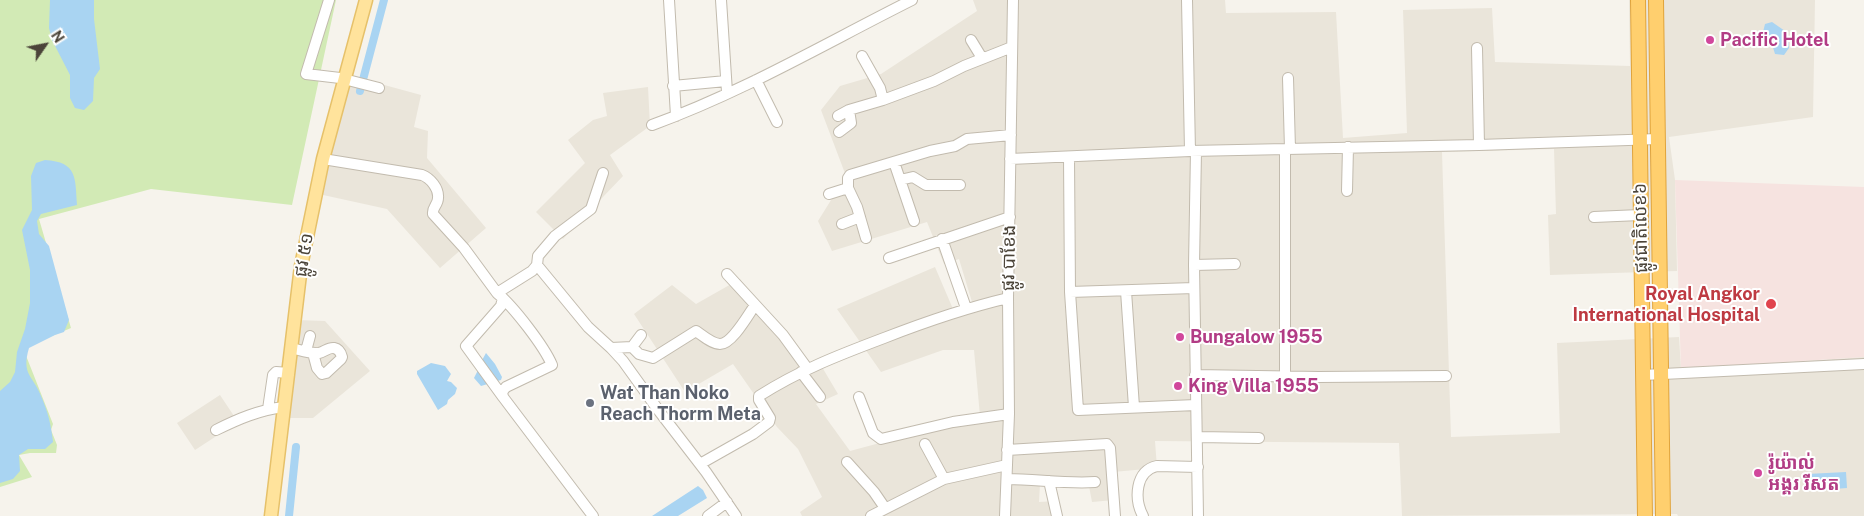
<!DOCTYPE html>
<meta charset="utf-8">
<style>
body{margin:0}
#map{position:relative;width:1864px;height:516px;overflow:hidden;background:#f6f3ec;font-family:"Public Sans",sans-serif}
canvas{display:block}
.north{position:absolute;left:20px;top:20px;width:50px;height:50px;-webkit-text-stroke:4px #fff;paint-order:stroke;rotate:57deg;font-size:14px;font-weight:700;line-height:20px;text-align:center;color:#4b4439}
.north::after{content:'';display:block;margin:auto;width:18px;height:22px;background:#4b4439;clip-path:polygon(50% 0,100% 100%,50% 72%,0 100%)}
</style>
<div id="map">
<canvas width="1864" height="516"></canvas>
<div class="north">N</div>
</div>
<script>
const g = document.querySelector('canvas').getContext('2d');
g.lineJoin = 'round';
function paint(path, color) {
  g.fillStyle = color;
  g.fill(path, 'evenodd');
}
function stroke(path, color, width, dash) {
  g.strokeStyle = color;
  g.lineWidth = width;
  g.lineCap = dash ? 'butt' : 'round';
  g.setLineDash(dash || []);
  g.stroke(path);
}
function write(font, color, halo, rows, align = 'center') {
  g.font = font + ' "Public Sans","Noto Sans Khmer",sans-serif';
  g.lineWidth = 4;
  g.setLineDash([]);
  g.textBaseline = 'middle';
  g.strokeStyle = halo;
  g.fillStyle = color;
  for (const [text, x, y, turn = 0] of rows) {
    g.save();
    g.translate(x, y);
    g.rotate((+turn || 0) * Math.PI / 180);
    g.textAlign = isNaN(turn) ? turn : align;
    if (halo) g.strokeText(text, 0, 0);
    g.fillText(text, 0, 0);
    g.restore();
  }
}
paint(new Path2D(`
 M973 0H1225L1226 13 1336 12 1343 138 1407 133 1403 10 1492 8 1495 62 1630 66 1629 0H1815L1813 117 1669 137 1675 180 1677 271 1550 275 1548 215 1556 214 1554 149 1442 152 1451 437 1560 433 1557 343 1679 337 1681 369 1864 357V516H1678L1677 514 1402 516 1399 443 1155 441 1157 468 1113 472 1114 500 1092 502 1089 486 1040 484 1039 502 1056 501 1062 516H802L800 512 822 497 798 449 777 427 733 364 685 392 634 314 672 285 696 304 740 279 810 366 819 362 838 394 816 404 850 451 980 416 974 350H943L881 372 837 309 935 267 953 309 972 302 959 259 944 264 927 222 832 251 818 221 846 176 821 110 840 86 881 74 977 11Z
 M344 74 421 95 414 127 428 131 427 158 486 228 440 268 387 209 314 193Z
 M648 87 650 126 610 155 623 176 563 239 536 212 585 163 568 140 593 120 607 116 603 93Z
 M296 320 325 321 370 371 313 418H284Z
 M220 395 238 422 195 450 177 423Z`), '#eae5da');
paint(new Path2D(`
 M1675 180 1864 187V357L1681 369Z`), '#f6e3e0');
paint(new Path2D(`
 M0 0H336L292 205 151 189 39 219 71 328 23 348 53 424 51 430 57 445 56 453H30L19 455 32 477 0 487Z`), '#d2eab5');
paint(new Path2D(`
 M50 0H94V19L100 69 94 78 93 101 84 110 75 108 70 98V75L52 40 49 28Z
 M1772 22 1785 31 1788 37 1789 48 1784 55 1775 54 1771 41 1763 32 1765 24Z
 M45 160C78 162 75 178 77 205L41 214 37 221 39 234 49 246 69 320 64 332 55 335 29 348C21 375 33 375 41 396 48 412 51 424 53 442L45 449H28L19 455 20 471 13 479 0 483V391L10 382 15 372 17 352 25 329 30 303V270L22 230 32 210 31 176 36 163Z
 M486 353 495 364 502 377 501 380 481 386 474 378C479 369 481 361 486 353Z
 M431 363 445 366 451 374 447 381 451 382 457 388 455 394 448 400 447 404 438 410 417 374V371Z
 M1846 472 1847 488 1808 491V487L1804 484 1805 480 1808 478 1807 474Z
 M698 486 703 490 707 498 678 516H652Z`), '#a9d4f2');
stroke(new Path2D(`
 M360 91 384 0
 M289 516 296 447`), '#a9d4f2', 8);
const minor = new Path2D(`
 M329 0 306 74 340 78 379 88
 M669 0 676 116
 M721 0 727 92
 M1187 0 1190 151
 M971 40 982 58
 M1477 48 1479 145
 M862 56 880 88 883 100
 M1288 78 1290 149
 M756 80 777 122
 M673 86 726 81
 M838 116 849 110 883 100 934 81 964 66 1012 47
 M652 125C743 92 826 43 912 0
 M839 132 851 123 849 110
 M1285 149V376
 M1196 151 1194 265 1198 516
 M1069 157 1070 292 1078 410 1196 405
 M323 159 422 175C430 178 439 188 438 198 438 205 432 207 433 214L464 248 497 293 532 271 537 265 538 256 555 236 591 209 603 173
 M1010 159 1190 151 1479 145 1658 139
 M894 162 914 221
 M900 180 913 177 926 185H960
 M1347 191 1348 147
 M829 194 848 188
 M1594 217 1640 215
 M842 224 860 217
 M866 238 857 207 848 188V178L850 175 930 151 955 146 967 139 1011 135
 M942 239 966 308
 M889 258 1010 217
 M537 265 588 327 611 348 623 361 659 411 706 472 736 516
 M1194 265 1235 264
 M727 274 783 335 807 368
 M1126 291 1134 407
 M1070 292 1194 288
 M497 293C513 306 544 346 552 365L506 387 502 392 503 397 593 516
 M632 347 639 354 653 358 696 331C702 335 712 344 720 344 732 344 748 315 755 305
 M291 348C300 350 310 354 319 353 324 352 329 347 334 348 339 349 341 353 342 357L341 359 326 373 322 374 317 368 313 353
 M611 348 632 347 641 335
 M306 351 310 336
 M801 372 820 397
 M1195 375 1319 377 1446 376
 M1643 375 1864 364
 M503 397 466 346 501 306 503 298
 M859 397 873 433 881 439 953 422 1009 414
 M268 409 273 375 276 372 289 373
 M216 430C238 419 259 410 284 407
 M1198 437 1259 438
 M925 444 944 479
 M1007 450 1107 444 1110 448 1115 516
 M847 462 874 492 885 508
 M700 464 753 434 769 422 770 418 759 400V396C800 370 839 355 884 338 925 322 966 308 1008 298
 M1007 479C1036 479 1065 484 1095 482
 M1049 481 1057 516
 M708 516 727 502
 M871 516 944 479 1007 465
 M1005 516 1009 414 1008 298 1013 0
 M1143 516C1134 499 1135 471 1157 466L1198 467`);
const major = new Path2D(`
 M271 516 301 266 323 159 366 0`);
const highway = new Path2D(`
 M1638 0 1645 516
 M1656 0 1663 516`);
stroke(minor, '#c2bbae', 12);
stroke(major, '#e6c16a', 15);
stroke(highway, '#e0a43c', 16);
stroke(minor, '#fff', 10);
stroke(major, '#ffe39c', 12);
stroke(highway, '#ffcf6e', 14);
for (const [x, y, r, color] of [
 [1710,40,5,"#d1479c"],
 [1771,304,6,"#e0444e"],
 [1180,337,5,"#d1479c"],
 [1178,386,5,"#d1479c"],
 [590,403,5,"#6b7280"],
 [1758,473,5,"#d1479c"]
]) {
  const dot = new Path2D();
  dot.arc(x, y, r, 0, 2 * Math.PI);
  g.fillStyle = color;
  g.fill(dot);
  stroke(dot, '#fff', 2);
}
write('bold 18px', '#b23c85', '#fff', [
 ["Pacific Hotel",1720,40],
 ["Bungalow 1955",1190,337],
 ["King Villa 1955",1188,386],
 ["រ៉ូយ៉ាល់",1768,463],
 ["អង្គរ រីសត",1768,484]
], 'left');
write('18px', '#4b4439', '#fff', [
 ["ផ្លូវជាតិលេខ៦",1641,228,-91],
 ["ផ្លូវ ៥១",304,255,-81],
 ["ផ្លូវ បាខែង",1009,258,-89]
]);
write('bold 18px', '#be3a42', '#fff', [
 ["Royal Angkor",1760,294],
 ["International Hospital",1760,315]
], 'right');
write('bold 18px', '#5b616d', '#fff', [
 ["Wat Than Noko",600,393],
 ["Reach Thorm Meta",600,414]
], 'left');
</script>
